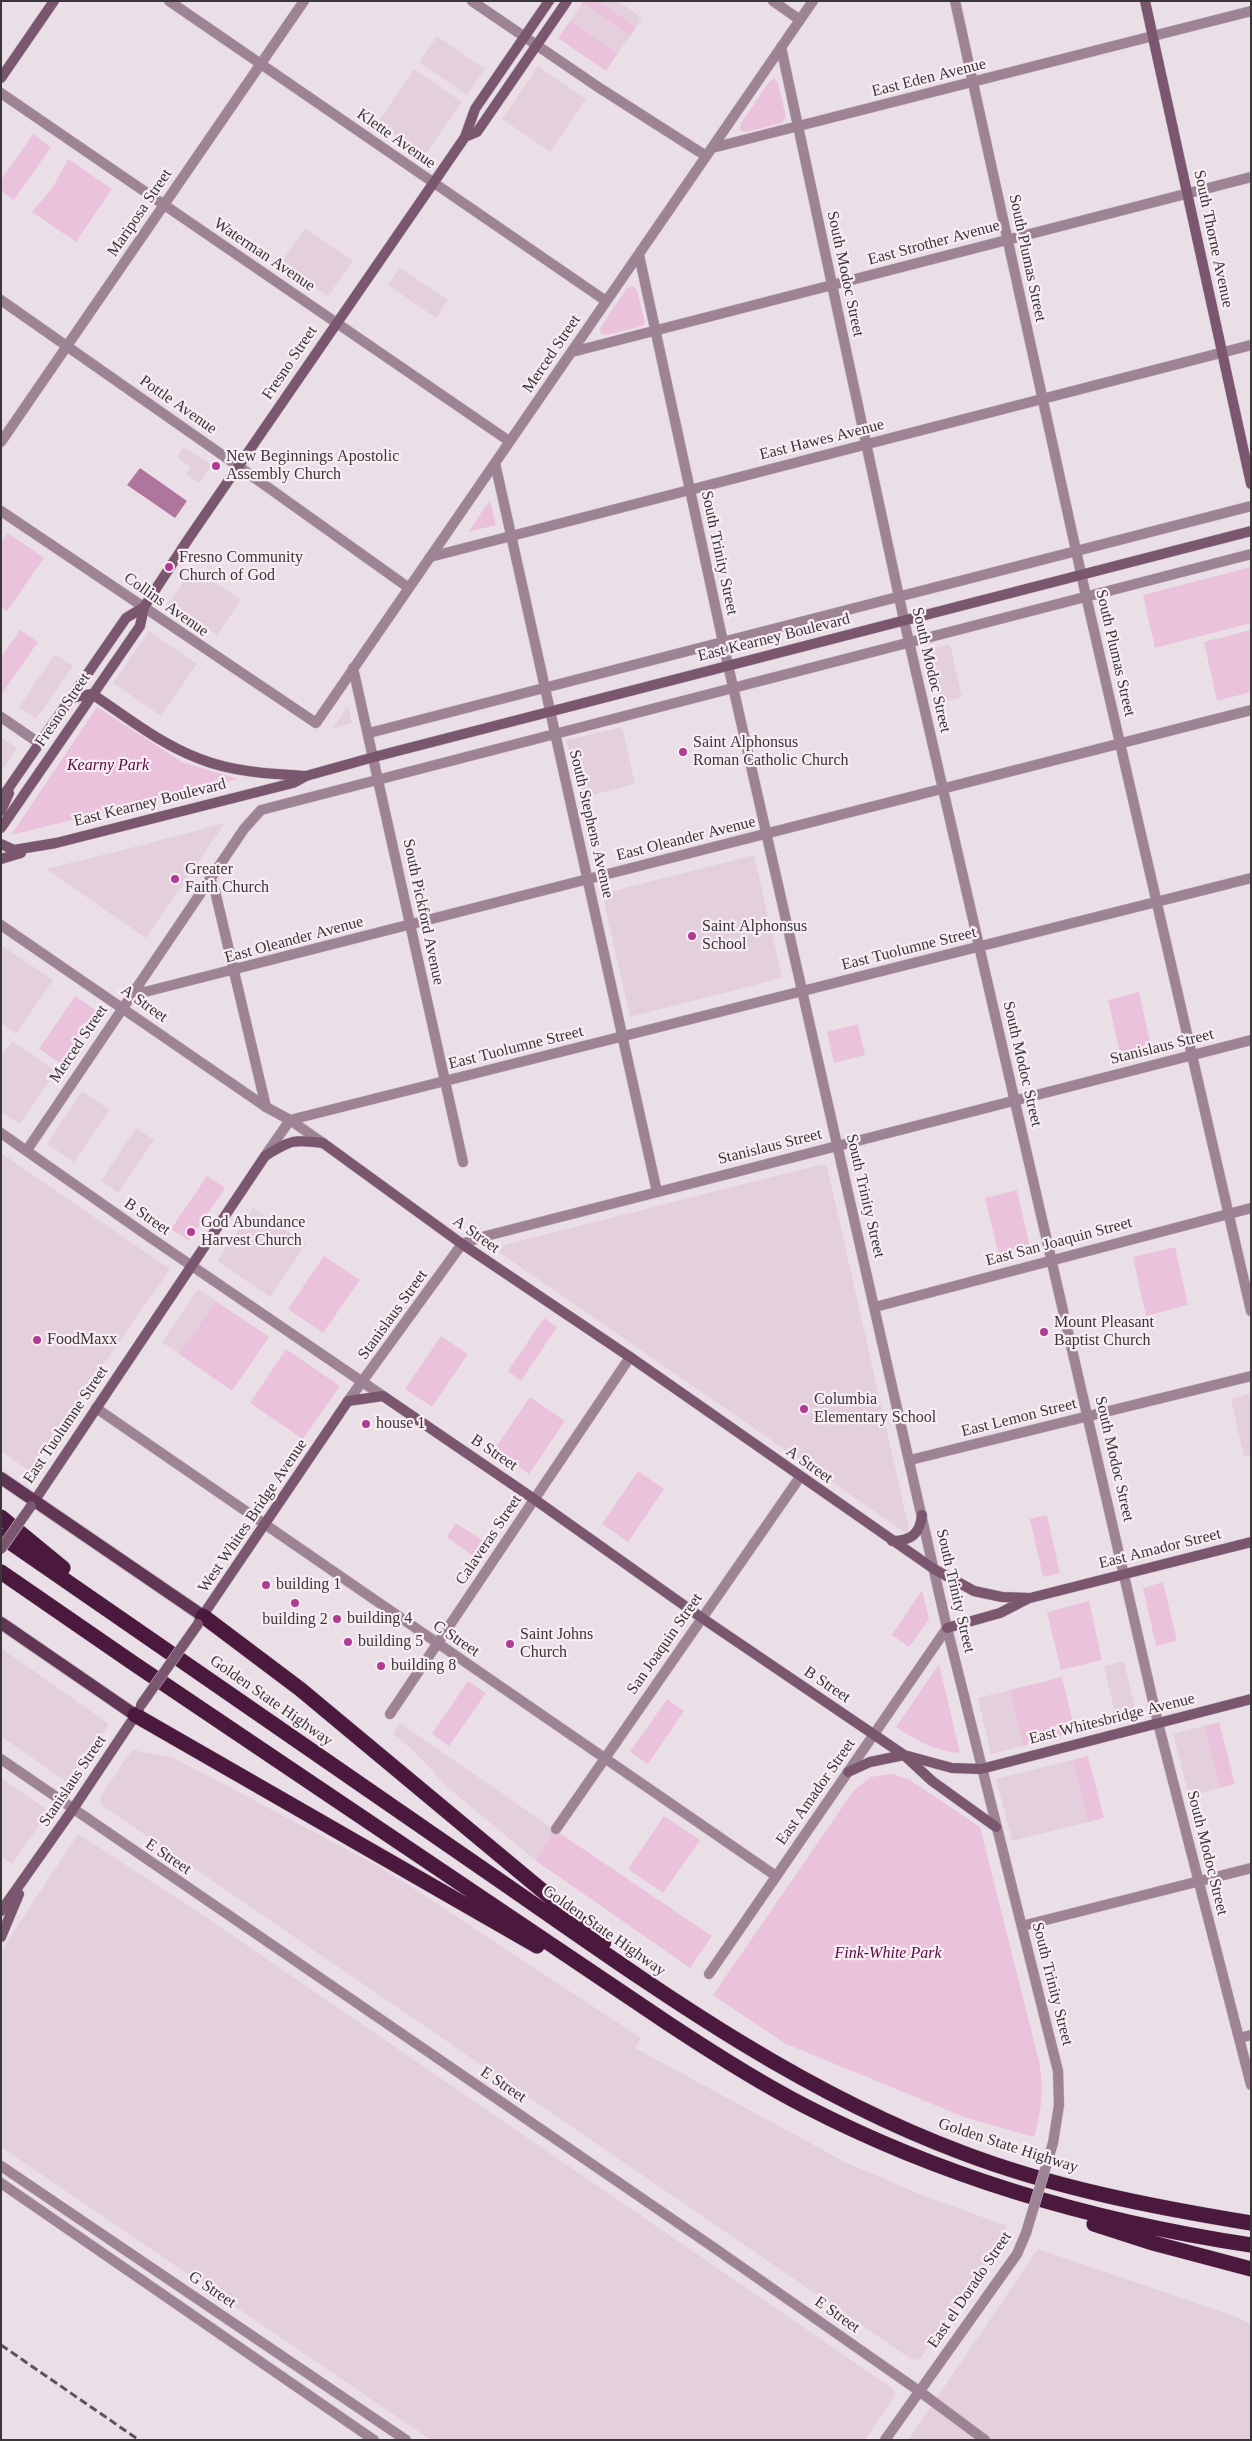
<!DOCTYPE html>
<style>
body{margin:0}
#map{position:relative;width:1252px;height:2441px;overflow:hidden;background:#ebdfe7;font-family:Georgia,serif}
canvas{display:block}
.frame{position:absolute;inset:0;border:2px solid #3a3639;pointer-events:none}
</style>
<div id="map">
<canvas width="1252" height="2441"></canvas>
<div class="frame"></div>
</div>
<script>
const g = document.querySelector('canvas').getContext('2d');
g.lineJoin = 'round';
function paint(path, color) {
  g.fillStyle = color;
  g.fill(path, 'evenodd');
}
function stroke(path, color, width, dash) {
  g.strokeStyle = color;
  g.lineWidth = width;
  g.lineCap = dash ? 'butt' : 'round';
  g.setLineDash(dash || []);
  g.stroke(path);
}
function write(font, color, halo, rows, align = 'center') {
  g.font = font + ' Georgia,serif';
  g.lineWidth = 4.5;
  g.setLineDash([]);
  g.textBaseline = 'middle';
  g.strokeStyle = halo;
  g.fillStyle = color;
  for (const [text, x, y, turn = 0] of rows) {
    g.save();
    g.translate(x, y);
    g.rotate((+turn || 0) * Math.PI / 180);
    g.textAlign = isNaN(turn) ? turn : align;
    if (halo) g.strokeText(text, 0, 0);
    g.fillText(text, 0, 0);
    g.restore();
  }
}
paint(new Path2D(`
 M599 1H618L642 18 636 27Z
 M582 3 630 36 618 53 570 21Z
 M437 36 485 69 467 95 419 62Z
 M538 66 586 99 550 152 502 119Z
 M414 69 462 102 425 155 378 122Z
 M305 228 353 261 328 296 281 263Z
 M400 268 448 300 436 318 388 285Z
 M184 447 212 465 199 483 186 474 191 467 177 457Z
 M193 567 241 600 217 635 169 603Z
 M149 631 197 664 161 716 113 683Z
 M950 644 962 697 941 703 929 649Z
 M55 654 73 666 36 719 19 707Z
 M348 706 352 723 333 728Z
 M622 727 635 784 580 798 566 740Z
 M1 737 17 748 1 771Z
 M225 823 146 938 46 869 142 845Z
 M754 855 782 978 630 1017 602 894Z
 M1 945 53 980 16 1034 1 1023Z
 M12 1041 56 1071 20 1124 1 1112V1056Z
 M82 1091 110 1110 74 1162 47 1144Z
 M136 1128 154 1140 118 1193 101 1181Z
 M1 1153 170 1269 29 1471 1 1451Z
 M823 1164 827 1166 909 1529 906 1533 500 1253V1250L504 1245Z
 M253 1208 306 1244 270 1297 217 1261Z
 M198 1289 216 1301 179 1354 162 1342Z
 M1251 1393V1455L1244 1457 1231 1399Z
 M1 1648 109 1724 68 1783 1 1736Z
 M1124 1661 1137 1716 1117 1722 1104 1666Z
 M1010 1690 1023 1746 991 1754 978 1698Z
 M400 1723 555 1830 535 1860 446 1786 413 1750 393 1734Z
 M1204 1726 1220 1788 1189 1796 1173 1734Z
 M132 1750 174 1758 384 1869 641 2038 635 2048 847 2163 927 2197 1007 2226 1004 2237 921 2358 917 2360 911 2359 103 1806 100 1802V1797Z
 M1072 1760 1088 1822 1012 1841 996 1779Z
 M1 1778 49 1811 12 1864 1 1857Z
 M78 1834 194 1909 892 2388 895 2394 894 2397 865 2440H431L1 2147V1951Z
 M1038 2249 1237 2317 1251 2324V2440H908Z`), '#e3d0dc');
paint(new Path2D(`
 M583 1H599L636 27 630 36 582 3Z
 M570 21 618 53 606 71 558 38Z
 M775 78 778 83 786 117 782 123 746 132 740 130 741 123 769 82Z
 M33 134 51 147 14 200 1 191V180Z
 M68 159 112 189 76 242 32 212 53 187Z
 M633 286 637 290 645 322 643 326 606 335 601 334 600 328 627 288Z
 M490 500 496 525 468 532Z
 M8 533 44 558 7 611 1 607V543Z
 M1251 567V623L1155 648 1143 595Z
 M20 630 38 642 1 695V657Z
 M1251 630V692L1217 701 1204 642Z
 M97 707 182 762 238 779 11 835Z
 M1139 992 1152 1050 1121 1058 1108 1000Z
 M75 996 97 1011 61 1064 39 1049Z
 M858 1024 865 1055 834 1063 827 1032Z
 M207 1176 225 1188 189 1241 171 1229Z
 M1017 1190 1030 1248 999 1256 985 1198Z
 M1175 1247 1188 1305 1146 1316 1133 1257Z
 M324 1256 360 1280 323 1333 288 1309Z
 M216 1301 269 1337 232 1391 179 1354Z
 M544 1318 557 1327 521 1381 508 1371Z
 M441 1336 468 1354 432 1407 405 1389Z
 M286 1349 340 1386 303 1439 250 1403Z
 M530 1397 565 1421 529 1474 494 1450Z
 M638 1471 664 1489 628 1542 602 1524Z
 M1047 1515 1060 1573 1043 1577 1030 1519Z
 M456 1523 483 1541 473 1556 447 1537Z
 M1163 1582 1177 1641 1156 1646 1143 1588Z
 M922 1590 929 1619 909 1647 892 1635Z
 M1089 1601 1102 1660 1061 1670 1047 1612Z
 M939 1664 960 1753C934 1751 917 1741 896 1727Z
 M1062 1677 1075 1732 1023 1746 1010 1690Z
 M468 1681 486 1693 449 1746 432 1734Z
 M667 1699 684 1711 648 1764 630 1752Z
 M1219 1722 1235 1784 1220 1788 1204 1726Z
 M1088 1756 1104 1818 1088 1822 1072 1760Z
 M892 1774 910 1780 980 1827 1039 2061C1044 2087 1042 2112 1034 2137L964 2117 784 2043 713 1995 854 1790 871 1777Z
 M664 1816 700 1840 663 1893 628 1869Z
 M555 1830 712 1936 690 1968 535 1860Z`), '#ebc2dc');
paint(new Path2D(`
 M140 468 187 501 175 518 127 485Z`), '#b0759d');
const minor = new Path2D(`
 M169 1 606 301
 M472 1 598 87 706 156
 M773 1 800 20
 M955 1 1086 596 1251 1311
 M781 47 904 620 1158 1723 1251 2085
 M1 93 509 441
 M712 148 1251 11
 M639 255 728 665
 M572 352 1251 177
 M1 442 304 1
 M495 463 657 1192
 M238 466 409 588
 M1 511 316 723 813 1
 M430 557 1251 345
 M353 668 463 1162
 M1 717 39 743
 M369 733 1251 506
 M210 878 215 891 266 1107
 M129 996 1251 710
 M290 1120 1251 878
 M27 1150 244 829 261 810 1251 554
 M875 1307 1251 1208
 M96 1408 776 1876
 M910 1460 1251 1376
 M390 1714 630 1357
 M556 1829 800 1477
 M1022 1926 1251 1868
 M709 1974 947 1628
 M1239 2038 1251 2035
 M919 2391 985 2440`);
const tertiary = new Path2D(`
 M1 300 238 466
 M728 665 947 1628 1058 2071 1059 2105 1053 2143
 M1 925 266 1107 290 1120 323 1143
 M1 1133 148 1236 383 1396
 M265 1156 290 1120
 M348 1401 462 1244 482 1237 1251 1040
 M1 1759 713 2247 919 2391
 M1 2166 406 2440
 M1 2183 374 2440
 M885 2440 1017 2254 1026 2233`);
const secondary = new Path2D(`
 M1145 1 1251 484
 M1 78 54 1
 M465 137 477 132 567 1
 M70 698 92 694C127 717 160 744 200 759 233 772 270 774 305 776
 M1 799 126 618 144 607
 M1 811 9 793
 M1 828 140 626 144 607 189 538 465 137 475 109 549 1
 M1 844 14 850 56 843 293 783 306 776 374 757 1251 531
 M1 859 21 853
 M31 1506 265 1156C291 1140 293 1139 323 1143L462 1244 630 1357 934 1569 974 1591 1002 1597 1030 1598 1251 1542
 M892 1541C911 1541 920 1534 922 1515
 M199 1621 348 1401 383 1396 534 1499 702 1618 904 1755 952 1768 981 1769 1251 1699
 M947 1628 1000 1613 1029 1598
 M848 1772 870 1762 904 1755 932 1781 996 1827
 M1 1911 73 1809 139 1710
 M1 1937 19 1894`);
const primary = new Path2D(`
 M1 1478 203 1616
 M1 1623 135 1715`);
const motorway = new Path2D(`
 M1 1517 63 1568
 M1 1536C166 1650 331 1764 496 1878 645 1981 791 2089 963 2153 1055 2188 1153 2207 1251 2223
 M1 1572 133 1663 669 2024C713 2053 758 2082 805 2106 944 2178 1097 2222 1251 2245
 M203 1616 300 1689 604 1942
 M135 1715 537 1946
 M1094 2224 1153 2243 1251 2269`);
stroke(minor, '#c8bdc4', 11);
stroke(tertiary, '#c8bdc4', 11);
stroke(secondary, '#c8bdc4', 11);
stroke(primary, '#c8bdc4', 14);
stroke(motorway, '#c8bdc4', 16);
stroke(minor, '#9e8395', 10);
stroke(tertiary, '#9e8395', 10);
stroke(secondary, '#7b566f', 10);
stroke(primary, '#613554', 12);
stroke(motorway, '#4b193e', 15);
stroke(new Path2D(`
 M1 2345 139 2440`), '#5a5559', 3, [8, 4]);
const tertiaryBridge = new Path2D(`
 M1026 2233 1053 2143`);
const secondaryBridge = new Path2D(`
 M1 1549 31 1506
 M141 1705 198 1624`);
stroke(tertiaryBridge, '#c8bdc4', 11, []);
stroke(secondaryBridge, '#c8bdc4', 11, []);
stroke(tertiaryBridge, '#9e8395', 10);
stroke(secondaryBridge, '#7b566f', 10);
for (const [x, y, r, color] of [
 [216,466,5,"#b03b92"],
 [169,567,5,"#b03b92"],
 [683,752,5,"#b03b92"],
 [175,879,5,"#b03b92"],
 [692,936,5,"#b03b92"],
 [191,1232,5,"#b03b92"],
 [1044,1332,5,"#b03b92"],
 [37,1340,5,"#b03b92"],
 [804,1409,5,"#b03b92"],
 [366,1424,5,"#b03b92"],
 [266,1585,5,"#b03b92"],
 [295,1603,5,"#b03b92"],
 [337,1619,5,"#b03b92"],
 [348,1642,5,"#b03b92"],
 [510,1644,5,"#b03b92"],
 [381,1666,5,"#b03b92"]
]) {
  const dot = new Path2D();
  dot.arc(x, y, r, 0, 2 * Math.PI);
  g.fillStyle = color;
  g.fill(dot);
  stroke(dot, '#f9edf4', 2);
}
write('16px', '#3a3639', '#f9edf4', [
 ["East Eden Avenue",929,78,-14],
 ["Klette Avenue",396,139,35],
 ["Mariposa Street",140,213,-56],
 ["South Thorne Avenue",1213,239,78],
 ["East Strother Avenue",934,243,-15],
 ["Waterman Avenue",264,255,34],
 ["South Plumas Street",1027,258,78],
 ["South Modoc Street",845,274,78],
 ["Merced Street",552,354,-56],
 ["Fresno Street",290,363,-56],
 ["Pottle Avenue",178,405,35],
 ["East Hawes Avenue",822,440,-14],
 ["South Trinity Street",719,553,78],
 ["Collins Avenue",166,605,35],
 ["East Kearney Boulevard",774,638,-14],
 ["South Plumas Street",1115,653,77],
 ["South Modoc Street",931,670,77],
 ["Fresno Street",63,710,-56],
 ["East Kearney Boulevard",150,803,-14],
 ["South Stephens Avenue",591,824,77],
 ["East Oleander Avenue",686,839,-14],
 ["South Pickford Avenue",423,912,78],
 ["East Oleander Avenue",294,940,-15],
 ["East Tuolumne Street",909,949,-14],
 ["A Street",144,1004,35],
 ["Merced Street",79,1044,-56],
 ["Stanislaus Street",1162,1047,-14],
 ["East Tuolumne Street",516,1048,-14],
 ["South Modoc Street",1022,1064,77],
 ["Stanislaus Street",770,1147,-14],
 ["South Trinity Street",865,1196,77],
 ["B Street",147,1217,35],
 ["A Street",476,1235,35],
 ["East San Joaquin Street",1059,1242,-15],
 ["Stanislaus Street",393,1315,-54],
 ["East Lemon Street",1019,1418,-14],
 ["East Tuolumne Street",66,1425,-56],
 ["B Street",494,1453,34],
 ["South Modoc Street",1114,1459,77],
 ["A Street",809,1465,35],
 ["West Whites Bridge Avenue",253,1516,-56],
 ["Calaveras Street",489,1540,-56],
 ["East Amador Street",1160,1549,-14],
 ["South Trinity Street",955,1591,77],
 ["C Street",456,1639,34],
 ["San Joaquin Street",665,1644,-55],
 ["B Street",827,1685,34],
 ["Golden State Highway",271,1701,35],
 ["East Whitesbridge Avenue",1112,1719,-14],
 ["Stanislaus Street",73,1781,-56],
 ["East Amador Street",816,1792,-55],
 ["South Modoc Street",1207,1853,76],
 ["E Street",168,1857,34],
 ["Golden State Highway",604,1931,35],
 ["South Trinity Street",1052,1984,76],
 ["E Street",503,2085,34],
 ["Golden State Highway",1008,2146,18],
 ["G Street",212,2290,34],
 ["East el Dorado Street",970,2290,-56],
 ["E Street",837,2315,35]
]);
write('16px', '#3a3639', '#f9edf4', [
 ["New Beginnings Apostolic",226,457],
 ["Assembly Church",226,475],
 ["Fresno Community",179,558],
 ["Church of God",179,576],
 ["Saint Alphonsus",693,743],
 ["Roman Catholic Church",693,761],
 ["Greater",185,870],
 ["Faith Church",185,888],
 ["Saint Alphonsus",702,927],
 ["School",702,945],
 ["God Abundance",201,1223],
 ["Harvest Church",201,1241],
 ["Mount Pleasant",1054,1323],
 ["Baptist Church",1054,1341],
 ["FoodMaxx",47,1340],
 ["Columbia",814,1400],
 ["Elementary School",814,1418],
 ["house 1",376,1424],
 ["building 1",276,1585],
 ["building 4",347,1619],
 ["building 2",295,1620,"center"],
 ["Saint Johns",520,1635],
 ["Church",520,1653],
 ["building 5",358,1642],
 ["building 8",391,1666]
], 'left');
write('italic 16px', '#550c44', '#f9edf4', [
 ["Kearny Park",108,766],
 ["Fink-White Park",888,1954]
]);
</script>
